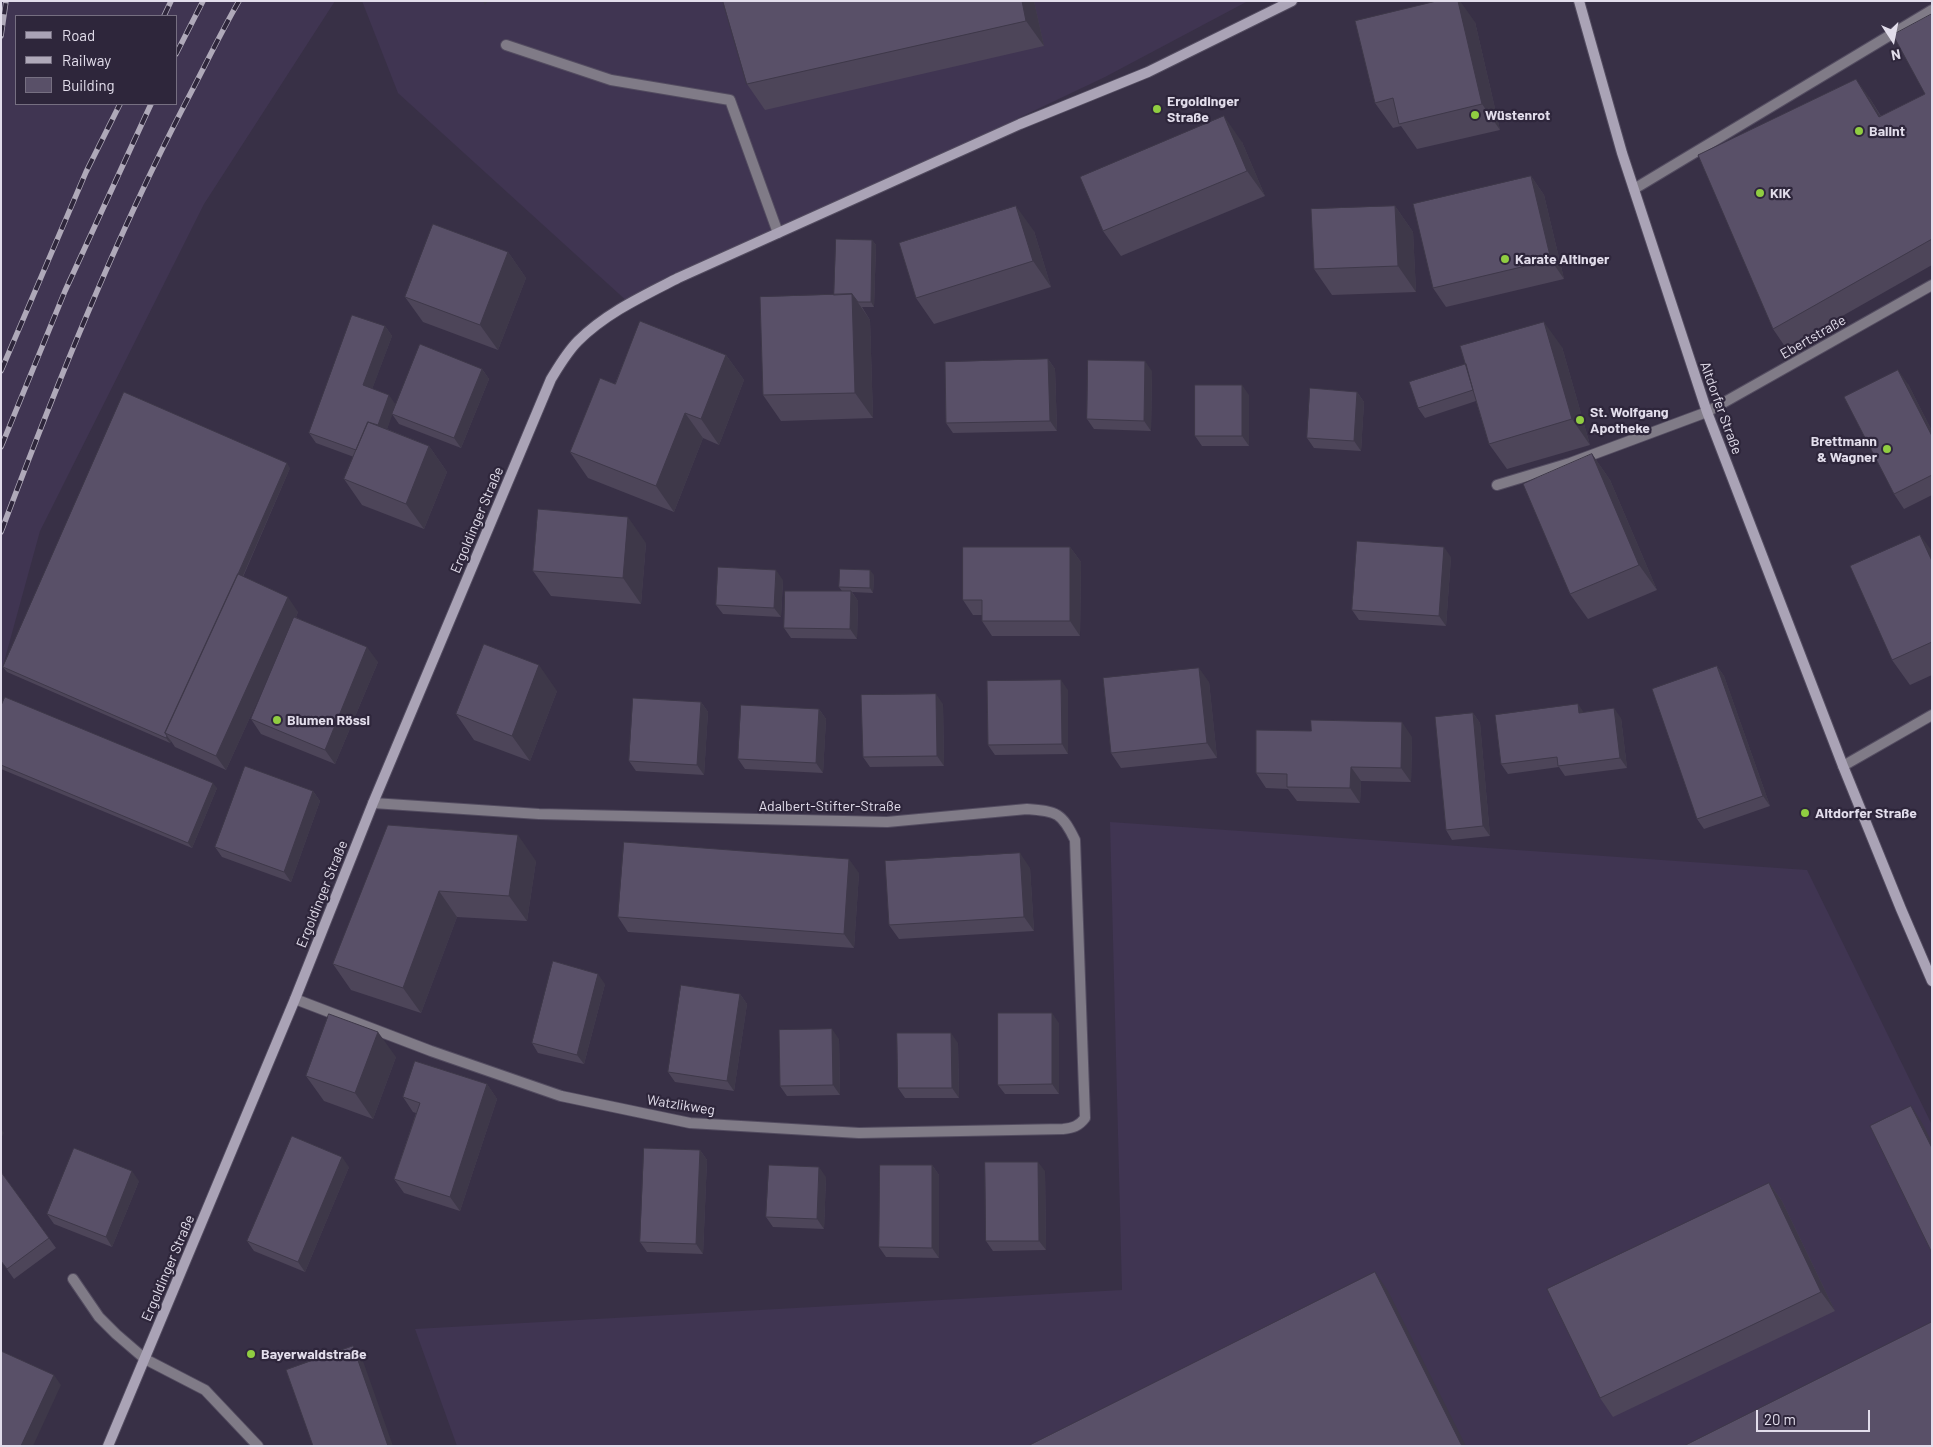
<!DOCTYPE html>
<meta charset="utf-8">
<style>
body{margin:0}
#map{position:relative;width:1933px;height:1447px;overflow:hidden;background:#383046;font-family:Barlow,sans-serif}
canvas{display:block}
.frame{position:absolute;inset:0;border:2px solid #e2ddeb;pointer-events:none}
.legend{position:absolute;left:15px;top:15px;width:162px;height:90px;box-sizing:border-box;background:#2e263b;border:1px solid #766f81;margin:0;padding:6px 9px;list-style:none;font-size:15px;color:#e2ddeb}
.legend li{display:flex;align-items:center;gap:10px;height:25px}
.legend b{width:25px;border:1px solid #766f81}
.north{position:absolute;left:1868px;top:15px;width:50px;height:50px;-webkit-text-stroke:4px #2e263b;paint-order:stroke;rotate:169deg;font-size:14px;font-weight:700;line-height:20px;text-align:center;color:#e2ddeb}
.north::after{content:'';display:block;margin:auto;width:18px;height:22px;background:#e2ddeb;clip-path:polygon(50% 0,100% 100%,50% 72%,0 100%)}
.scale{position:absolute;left:1756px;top:1410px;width:114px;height:22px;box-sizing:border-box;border:2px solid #e2ddeb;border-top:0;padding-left:6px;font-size:15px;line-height:18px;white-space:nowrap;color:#e2ddeb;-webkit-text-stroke:4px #2e263b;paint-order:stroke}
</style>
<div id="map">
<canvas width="1933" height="1447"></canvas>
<div class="frame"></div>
<ul class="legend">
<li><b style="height:6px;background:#aaa3b6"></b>Road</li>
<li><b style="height:6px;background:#afa9b9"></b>Railway</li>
<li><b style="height:14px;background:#595068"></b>Building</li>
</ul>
<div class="north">N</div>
<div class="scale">20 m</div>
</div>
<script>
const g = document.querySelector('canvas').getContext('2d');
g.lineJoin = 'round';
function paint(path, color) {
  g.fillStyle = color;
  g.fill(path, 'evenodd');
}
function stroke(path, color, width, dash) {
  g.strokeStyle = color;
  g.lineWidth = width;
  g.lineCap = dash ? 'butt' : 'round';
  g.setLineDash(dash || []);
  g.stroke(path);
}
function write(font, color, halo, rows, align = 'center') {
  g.font = font + ' Barlow,sans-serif';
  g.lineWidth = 4.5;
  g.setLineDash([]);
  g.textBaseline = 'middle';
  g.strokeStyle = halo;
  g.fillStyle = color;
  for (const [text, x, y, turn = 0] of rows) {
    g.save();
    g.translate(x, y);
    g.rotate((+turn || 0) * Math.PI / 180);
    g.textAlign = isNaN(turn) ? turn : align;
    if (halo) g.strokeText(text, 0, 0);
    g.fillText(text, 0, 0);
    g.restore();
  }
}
paint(new Path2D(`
 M1 1H335L204 204 40 531 1 673ZM16 16H176V104H16Z
 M362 1H1248L1105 77 629 303 398 93Z
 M1110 822 1807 870 1932 1125V1446H457L415 1329 1122 1290Z`), '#403552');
const lane = new Path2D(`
 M506 45 611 80 730 100 778 233
 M1634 189 1932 10
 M1497 485 1570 463 1707 412
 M73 1279 99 1317 116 1334 145 1359`);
const street = new Path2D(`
 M1707 412 1932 285
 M1843 766 1932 715
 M295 999 431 1051 561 1096 690 1123 859 1133 1063 1129C1073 1128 1079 1126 1085 1118L1075 840C1062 813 1057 811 1027 809L887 822 539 814 373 803
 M145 1359 205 1390 258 1446`);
const secondary = new Path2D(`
 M1579 1 1622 153 1707 412 1843 766 1901 909 1932 981
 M108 1446 295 999 373 803 551 379C559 366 567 352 578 341 606 313 643 296 678 278L1020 124 1148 72 1292 1`);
stroke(lane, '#534c60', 12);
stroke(street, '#534c60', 12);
stroke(secondary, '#534c60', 12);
stroke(lane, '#807b87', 10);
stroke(street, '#807b87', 10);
stroke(secondary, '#aaa3b6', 10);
const rail = new Path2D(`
 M164 16 171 1
 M1 36 6 1
 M176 54 203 1
 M1 371 86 172 120 104
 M1 447 65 291 151 104
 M1 532C56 386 114 241 186 102 204 68 220 34 239 1`);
stroke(rail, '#afa9b9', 5.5);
stroke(rail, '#2e263b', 4, [11]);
paint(new Path2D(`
 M1034 1 1044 46 765 110 747 84Z
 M1932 14V265L1786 348 1773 329 1869 97 1881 116 1925 94Z
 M1475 22 1500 130 1417 149 1401 126 1393 128 1375 103Z
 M1242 142 1265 196 1121 256 1103 231Z
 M1531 176 1544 195 1564 279 1446 307 1433 288Z
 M1395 206 1413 232 1416 292 1332 295 1314 269Z
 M1034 231 1051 287 934 324 916 298Z
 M872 240 876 245 874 307H862L870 320 873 418 781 421 763 395 834 295Z
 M508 252 526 278 498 350 423 322 405 297Z
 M385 326 392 336 372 389 396 405 482 369 489 379 461 448 399 424 392 414 387 429 429 446 447 472 424 529 362 505 344 479 354 457 316 443 309 433Z
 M1562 347 1590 445 1507 469 1489 444 1476 401 1425 418 1418 408Z
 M726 355 744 380 719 445 703 438 674 512 588 478 570 452 615 384Z
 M1048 359 1055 369 1057 431 953 433 946 423Z
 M1152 371 1151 431 1094 429 1087 419Z
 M1908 384 1932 431V495L1904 509 1894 494Z
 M1357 392 1364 402 1361 451 1314 448 1307 438Z
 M1249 395V446H1202L1195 436Z
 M1592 454 1610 480 1657 590 1588 619 1570 594Z
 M290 468 243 577 298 612 296 617 378 662 335 764 261 734 251 719 271 671 226 770 175 747 171 741 170 743 7 672 3 667Z
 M646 543 641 604 551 596 533 571Z
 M1070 547 1081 562 1080 636H992L982 621V615H973L963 600Z
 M1932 551V675L1910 685 1892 660Z
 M1451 557 1446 626 1359 620 1352 610Z
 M874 575 873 593 852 592 858 601 857 639 791 638 784 628 842 591 839 587Z
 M783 580 781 617 723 614 716 605Z
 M1717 666 1724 676 1770 806 1704 829 1697 819Z
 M1209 682 1217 758 1121 768 1111 753Z
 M1068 690V754L995 755 988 745Z
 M557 691 530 761 474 740 456 714Z
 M701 702 708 712 704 775 636 771 629 761Z
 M943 704 944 766 870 767 863 757Z
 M1 706 217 788 192 848 1 769Z
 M819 709 826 719 823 773 745 769 738 759Z
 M1473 713 1480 723 1490 836 1452 840 1446 830Z
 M1584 713 1621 718 1627 768 1565 776 1559 767 1508 774 1501 764Z
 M1412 737 1411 782 1361 781 1360 803 1297 801 1288 789 1266 788 1256 773Z
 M313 791 320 801 291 882 222 857 215 847Z
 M388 825 536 861 527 921 457 917 421 1013 351 990 333 964Z
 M1030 868 1034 931 899 939 889 925Z
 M859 873 854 948 628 932 618 917Z
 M605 984 584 1064 538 1053 532 1043Z
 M740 994 747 1004 734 1091 675 1082 668 1072Z
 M1059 1023V1094H1005L998 1085Z
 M839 1039 840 1095 787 1096 780 1086Z
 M958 1043 959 1098H905L898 1088Z
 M396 1057 373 1119 324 1101 306 1076Z
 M487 1084 497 1099 460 1211 404 1193 394 1179 416 1113 413 1112 403 1097Z
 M700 1150 707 1160 703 1254 647 1252 640 1242Z
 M932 1165 939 1175V1258L886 1257 879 1247Z
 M349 1167 305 1272 254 1251 247 1241Z
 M1045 1171 1046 1250 993 1251 986 1241Z
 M1 1172 56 1248 14 1279 1 1261Z
 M826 1177 824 1229 773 1227 766 1217Z
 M139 1181 112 1247 54 1224 47 1214Z
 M1769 1183 1782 1201 1835 1311 1613 1417 1600 1398Z`), '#4d4559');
paint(new Path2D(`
 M483 1H488L485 5Z
 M1022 1H1034L1044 46 1026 21Z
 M1458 1H1460L1475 22 1500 130 1482 104Z
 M1856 79 1869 97 1892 136 1879 117Z
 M1224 116 1242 142 1265 196 1247 171Z
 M1531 176 1544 195 1564 279 1551 260Z
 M1016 206 1034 231 1051 287 1033 261Z
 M1395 206 1413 232 1416 292 1398 266Z
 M872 240 876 245 874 307 871 302Z
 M508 252 526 278 498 350 480 325Z
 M852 294 870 320 873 418 855 393Z
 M1544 322 1562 347 1590 445 1572 419Z
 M385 326 392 336 370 395 363 385Z
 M726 355 744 380 719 445 701 419Z
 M1048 359 1055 369 1057 431 1050 421Z
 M1145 361 1152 371 1151 431 1144 421Z
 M482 369 489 379 461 448 454 438Z
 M1898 370 1908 384 1932 431V436Z
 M1242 385 1249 395V446L1242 436Z
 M1357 392 1364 402 1361 451 1354 441Z
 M389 395 396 405 374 464 367 454Z
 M685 413 703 438 674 512 656 486Z
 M429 446 447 472 424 529 406 504Z
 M1592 454 1610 480 1657 590 1639 565Z
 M287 463 290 468 173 736 168 734Z
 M628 517 646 543 641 604 623 578Z
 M1920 535 1932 551V561Z
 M1070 547 1081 562 1080 636 1070 621Z
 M1444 547 1451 557 1446 626 1439 616Z
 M776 570 783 580 781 617 774 608Z
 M870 570 874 575 873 593 870 588Z
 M851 591 858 601 857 639 850 629Z
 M288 597 298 612 226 770 216 756Z
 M367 647 378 662 335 764 325 750Z
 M539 665 557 691 530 761 512 736Z
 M1717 666 1724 676 1770 806 1763 796Z
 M1199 668 1209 682 1217 758 1207 743Z
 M1061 680 1068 690V754L1062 744Z
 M936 694 943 704 944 766 937 756Z
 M701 702 708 712 704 775 697 765Z
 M1578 704 1585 714 1579 713Z
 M1614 708 1621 718 1627 768 1620 758Z
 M819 709 826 719 823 773 816 763Z
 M1473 713 1480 723 1490 836 1483 826Z
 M1402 722 1412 737 1411 782 1401 768Z
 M167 736 171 741 170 743 166 738Z
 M1351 767 1361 781 1360 803 1350 788Z
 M213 783 217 788 192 848 188 843Z
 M313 791 320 801 291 882 284 872Z
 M518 835 536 861 527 921 509 896Z
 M1020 853 1030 868 1034 931 1024 917Z
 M849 859 859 873 854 948 844 934Z
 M439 891 457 917 421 1013 403 988Z
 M598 974 605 984 584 1064 577 1055Z
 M740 994 747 1004 734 1091 727 1081Z
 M1052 1013 1059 1023V1094L1052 1084Z
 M832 1029 839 1039 840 1095 833 1085Z
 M378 1032 396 1057 373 1119 355 1093Z
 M951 1033 958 1043 959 1098 952 1088Z
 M487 1084 497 1099 460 1211 450 1197Z
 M1911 1106 1921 1121 1932 1142V1148Z
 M1 1129 4 1133 1 1138Z
 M700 1150 707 1160 703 1254 696 1244Z
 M342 1157 349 1167 305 1272 298 1262Z
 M1038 1162 1045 1171 1046 1250 1039 1241Z
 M932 1165 939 1175V1258L932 1248Z
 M819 1167 826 1177 824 1229 817 1219Z
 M132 1171 139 1181 112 1247 106 1237Z
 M1769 1183 1782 1201 1835 1311 1821 1292Z
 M1375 1272 1388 1291 1466 1446H1462Z
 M353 1346 363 1361 393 1446H388Z
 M54 1375 61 1385 33 1446H21Z`), '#3e3849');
const building = new Path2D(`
 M723 1H1022L1026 21 747 84Z
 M1437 1H1458L1482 104 1399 124 1393 98 1375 103 1355 21Z
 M1932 14V239L1773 329 1698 155 1856 79 1879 117 1925 94 1893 35Z
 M1224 116 1247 171 1103 231 1080 177Z
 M1531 176 1551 260 1433 288 1413 204Z
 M1016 206 1033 261 916 298 899 243Z
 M1395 206 1398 266 1314 269 1311 209Z
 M433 224 508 252 480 325 405 297Z
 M836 239 872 240 871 302H858L852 294 834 295Z
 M852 294 855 393 763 395 760 297Z
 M352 315 385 326 363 385 389 395 378 425 368 422 356 450 309 433Z
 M640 321 726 355 701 419 685 413 656 486 570 452 600 378 615 384Z
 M1544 322 1572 419 1489 444 1460 346Z
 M420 344 482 369 454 438 392 414Z
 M1048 359 1050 421 946 423 945 362Z
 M1088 360 1145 361 1144 421 1087 419Z
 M1466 364 1473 390 1418 408 1409 382Z
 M1898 370 1932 436V475L1894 494 1844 397Z
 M1195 385H1242V436H1195Z
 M1310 388 1357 392 1354 441 1307 438Z
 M124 392 287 463 238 574 165 733 167 736 166 738 3 667Z
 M368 422 429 446 406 504 344 479Z
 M1592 454 1639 565 1570 594 1523 484Z
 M538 509 628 517 623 578 533 571Z
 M1920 535 1932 561V642L1892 660 1850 566Z
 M1357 541 1444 547 1439 616 1352 610Z
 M963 547H1070V621H982V600H963Z
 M718 567 776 570 774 608 716 605Z
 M840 569 870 570V588L839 587Z
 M238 574 288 597 216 756 165 733Z
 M785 591H851L850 629 784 628Z
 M294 617 367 647 325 750 251 719Z
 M484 644 539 665 512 736 456 714Z
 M1717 666 1763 796 1697 819 1652 689Z
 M1199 668 1207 743 1111 753 1103 678Z
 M1061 680 1062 744 988 745 987 681Z
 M936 694 937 756 863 757 861 695Z
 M5 697 213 783 188 843 1 765V706Z
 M633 698 701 702 697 765 629 761Z
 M1578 704 1579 713 1614 708 1620 758 1558 766 1557 757 1501 764 1495 715Z
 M741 705 819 709 816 763 738 759Z
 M1473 713 1483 826 1446 830 1435 717Z
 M1311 720 1402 722 1401 768 1351 767 1350 788 1287 787V774L1256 773V730L1311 731Z
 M245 766 313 791 284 872 215 847Z
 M388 825 518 835 509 896 439 891 403 988 333 964Z
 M624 842 849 859 844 934 618 917Z
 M1020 853 1024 917 889 925 885 861Z
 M553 961 598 974 577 1055 532 1043Z
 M681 985 740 994 727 1081 668 1072Z
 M998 1013H1052V1084L998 1085Z
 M329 1014 378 1032 355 1093 306 1076Z
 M832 1029 833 1085 780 1086 779 1030Z
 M897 1033H951L952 1088H898Z
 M415 1061 487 1084 450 1197 394 1179 420 1103 403 1097Z
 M1911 1106 1932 1148V1253L1870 1126Z
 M292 1136 342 1157 298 1262 247 1241Z
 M74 1148 132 1171 106 1237 47 1214Z
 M644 1148 700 1150 696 1244 640 1242Z
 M985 1162H1038L1039 1241H986Z
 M769 1165 819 1167 817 1219 766 1217Z
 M880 1165H932V1248L879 1247Z
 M1 1172 49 1238 7 1269 1 1261Z
 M1769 1183 1821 1292 1600 1398 1547 1289Z
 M1375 1272 1462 1446H1028Z
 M1932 1322V1446H1684Z
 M353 1346 388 1446H313L286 1370Z
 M1 1351 54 1375 21 1446H1Z`);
paint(building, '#595068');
stroke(building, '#3e3849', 1);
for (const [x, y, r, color] of [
 [1157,109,5,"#90cd41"],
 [1475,115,5,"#90cd41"],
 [1859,131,5,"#90cd41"],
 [1760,193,5,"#90cd41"],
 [1505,259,5,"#90cd41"],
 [1580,420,5,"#90cd41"],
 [1887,449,5,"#90cd41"],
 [277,720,5,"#90cd41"],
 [1805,813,5,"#90cd41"],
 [251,1354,5,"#90cd41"]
]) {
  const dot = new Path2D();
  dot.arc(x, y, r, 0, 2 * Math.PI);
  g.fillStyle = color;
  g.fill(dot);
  stroke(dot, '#2e263b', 2);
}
write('bold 14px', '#e2ddeb', '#2e263b', [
 ["Ergoldinger",1167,101],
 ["Straße",1167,117],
 ["Wüstenrot",1485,115],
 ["Balint",1869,131],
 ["KiK",1770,193],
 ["Karate Altinger",1515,259],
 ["St. Wolfgang",1590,412],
 ["Apotheke",1590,428],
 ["Brettmann",1877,441,"right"],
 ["& Wagner",1877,457,"right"],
 ["Blumen Rössl",287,720],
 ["Altdorfer Straße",1815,813],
 ["Bayerwaldstraße",261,1354]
], 'left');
write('14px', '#e2ddeb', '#2e263b', [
 ["Ebertstraße",1813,337,-30],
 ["Altdorfer Straße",1721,408,70],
 ["Ergoldinger Straße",477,520,-67],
 ["Adalbert-Stifter-Straße",830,806],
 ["Ergoldinger Straße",322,894,-68],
 ["Watzlikweg",681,1105,9],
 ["Ergoldinger Straße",168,1268,-67]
]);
</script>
